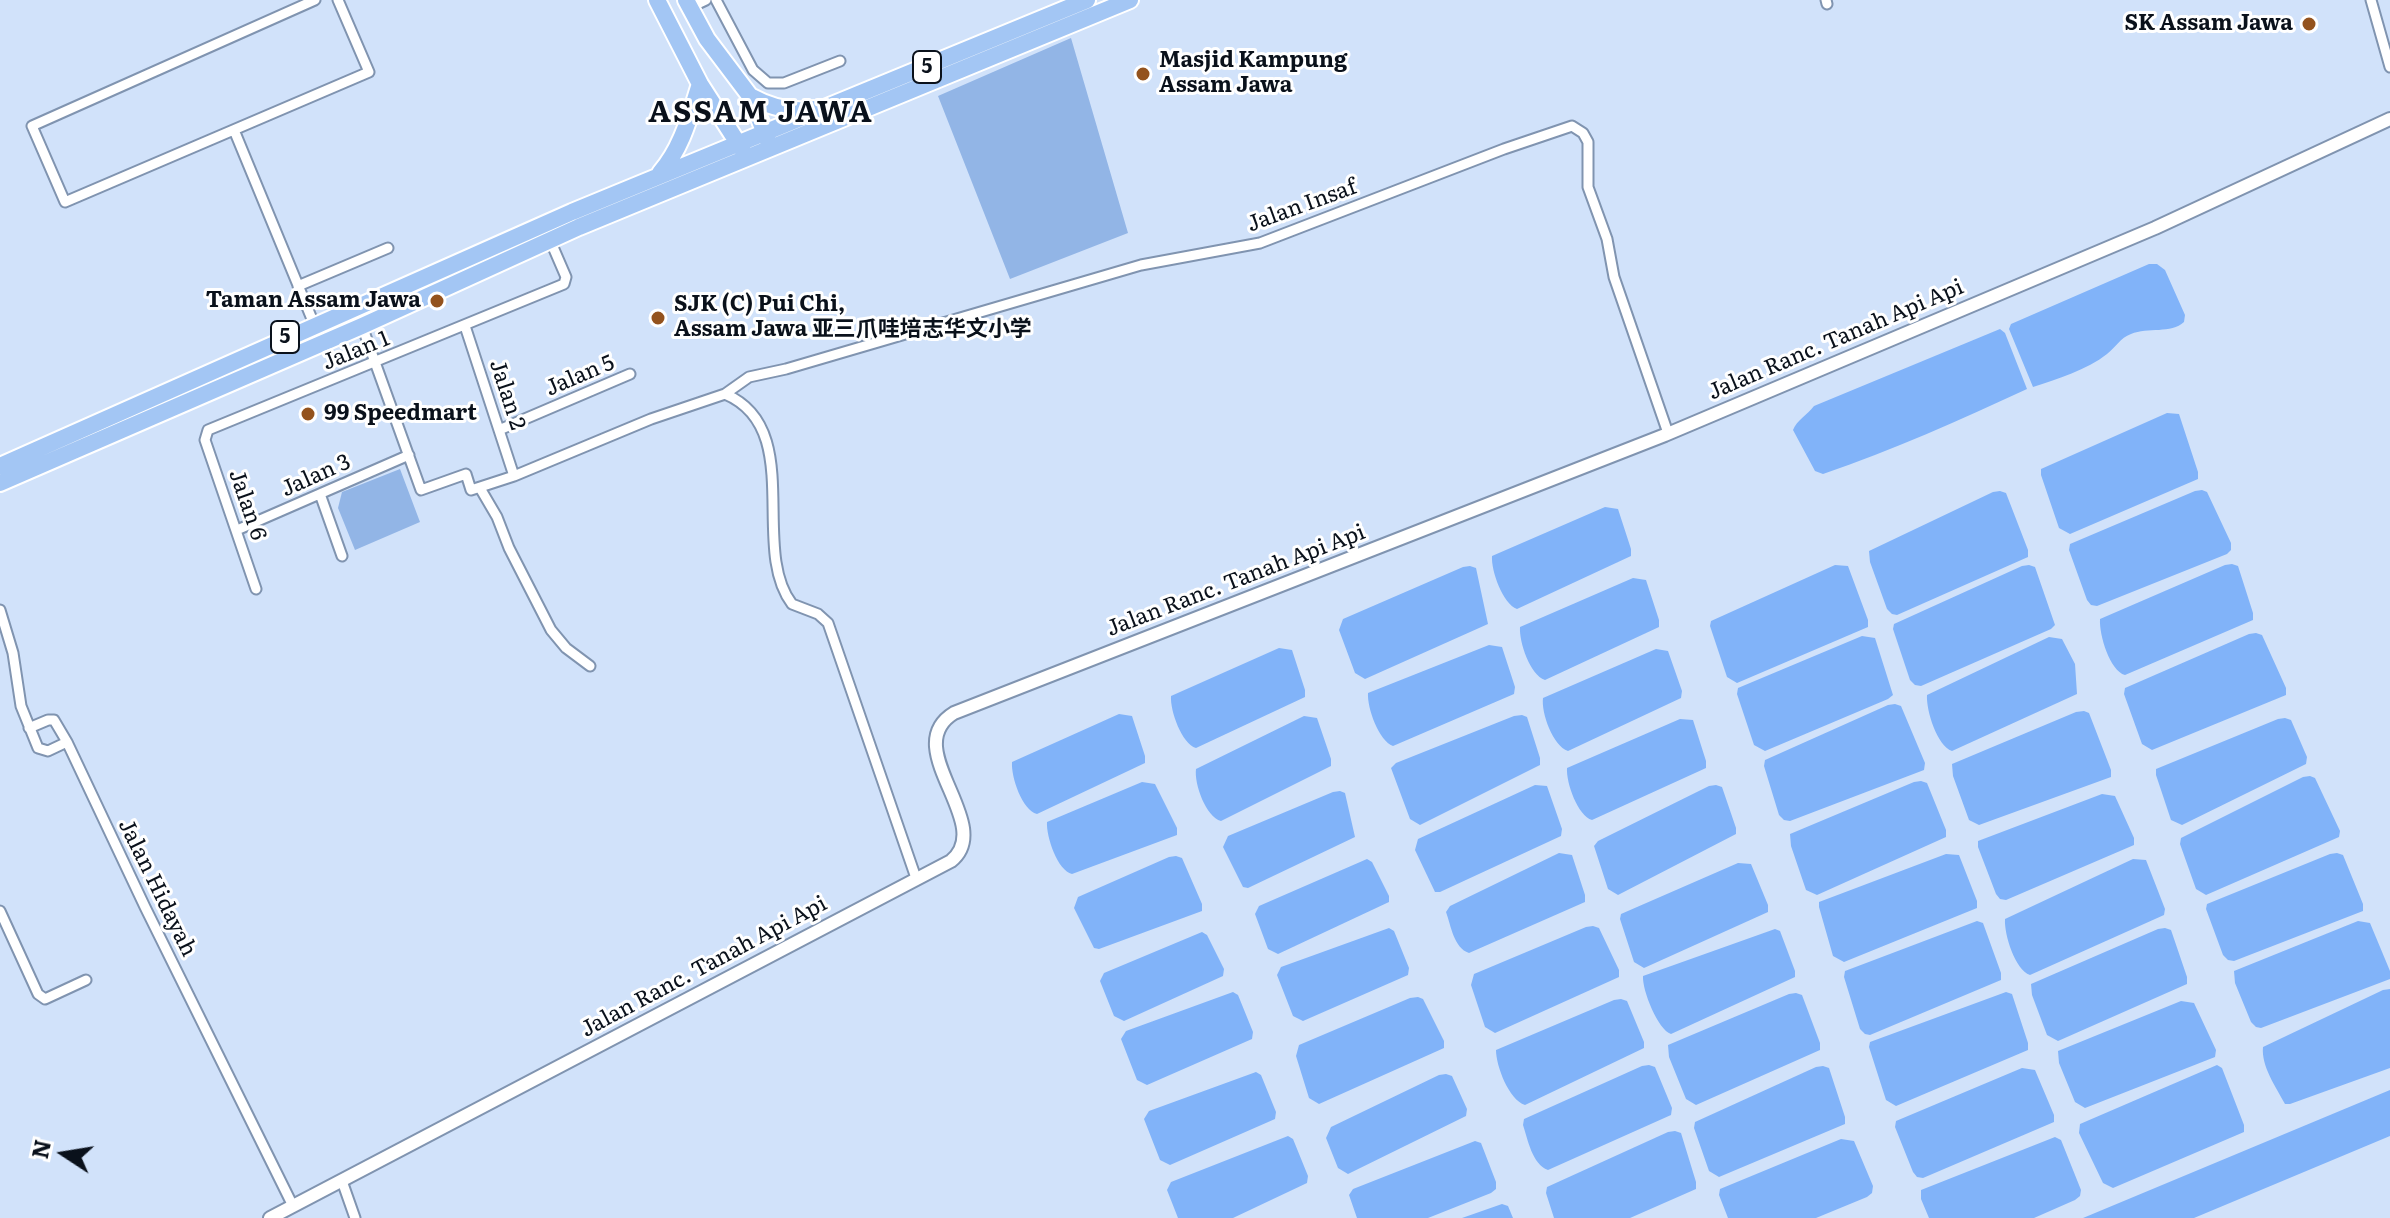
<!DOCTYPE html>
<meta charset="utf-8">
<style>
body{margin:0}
#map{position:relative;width:2390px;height:1218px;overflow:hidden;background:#d1e2fa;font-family:Literata,serif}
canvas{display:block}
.north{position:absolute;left:24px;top:1114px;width:80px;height:80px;-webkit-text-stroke:6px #fff;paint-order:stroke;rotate:282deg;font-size:22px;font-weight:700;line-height:32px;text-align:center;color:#0a111b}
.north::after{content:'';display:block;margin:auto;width:28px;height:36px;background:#0a111b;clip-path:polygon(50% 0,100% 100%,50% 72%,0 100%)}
</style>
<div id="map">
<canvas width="2390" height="1218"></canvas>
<div class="north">N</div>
</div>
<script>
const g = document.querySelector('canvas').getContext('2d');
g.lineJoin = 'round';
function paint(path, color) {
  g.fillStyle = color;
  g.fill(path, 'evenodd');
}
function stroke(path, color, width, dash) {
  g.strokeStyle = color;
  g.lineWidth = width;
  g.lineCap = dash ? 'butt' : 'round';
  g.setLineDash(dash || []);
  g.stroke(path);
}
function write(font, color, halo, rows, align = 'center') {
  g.font = font + ' Literata,"Noto Sans SC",serif';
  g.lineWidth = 6;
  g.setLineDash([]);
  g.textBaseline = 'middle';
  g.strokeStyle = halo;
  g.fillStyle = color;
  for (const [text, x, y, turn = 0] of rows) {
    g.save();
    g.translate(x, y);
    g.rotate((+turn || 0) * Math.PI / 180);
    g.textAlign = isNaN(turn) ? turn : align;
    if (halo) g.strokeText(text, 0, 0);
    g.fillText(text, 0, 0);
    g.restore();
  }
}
paint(new Path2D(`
 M1071 38 1128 233 1010 279 938 96Z
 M400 469 420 522 355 550 338 508 342 492Z`), '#92b5e6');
paint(new Path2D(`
 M2149 264H2157L2165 270 2185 315 2184 322C2171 334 2148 327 2131 334 2120 338 2116 347 2107 354 2087 370 2057 379 2033 387L2009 329 2011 324Z
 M2000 329 2005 333 2027 389C1960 420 1893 450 1823 474L1815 471 1793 430C1797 420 1807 415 1814 406Z
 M2167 413 2179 414 2198 472V479L2070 534 2059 528 2041 475V469Z
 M2202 490 2207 492 2231 543V550L2227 554 2097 606 2091 605 2087 600 2069 550 2070 544 2195 491Z
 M2000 491 2006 493 2028 550V557L1897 615 1892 614 1887 609 1870 562 1869 551 1993 492Z
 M1605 507 1618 509 1631 549V556L1517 609C1503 604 1491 571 1492 556Z
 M2232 564 2238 566 2253 613V620L2125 675C2110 671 2099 635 2100 619L2225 565Z
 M1835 565 1848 566 1868 620V627L1737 683 1727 677 1710 626 1711 621Z
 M2029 565 2035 567 2055 625 2051 629 1921 686 1915 685 1910 680 1893 629 1894 624 2022 566Z
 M1470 566 1476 568 1488 624 1365 679 1355 673 1339 630 1343 619 1463 567Z
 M1633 578 1646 580 1659 620V627L1545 680C1530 675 1519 642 1520 627Z
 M2256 633 2262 635 2286 688V695L2152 750 2142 744 2124 694 2125 688 2249 634Z
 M1862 636 1875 638 1893 695 1888 699 1765 751 1754 745 1737 694 1738 688Z
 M2049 637 2062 639 2075 664 2077 694 1952 751C1937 746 1926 710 1927 695Z
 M1489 645 1502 647 1515 687 1514 694 1393 746C1379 741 1367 708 1368 693Z
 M1279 648 1292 650 1305 690V697L1196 748C1182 744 1170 711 1171 696Z
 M1656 649 1668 651 1682 691 1681 698 1568 751C1553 746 1541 713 1543 698Z
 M1895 704 1901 706 1925 763 1924 770 1790 821 1784 820 1779 815 1764 766 1765 760 1888 705Z
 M2084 711 2089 713 2111 770V777L1979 825 1969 820 1953 776 1952 764 2076 712Z
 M1119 714 1132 716 1145 756V763L1037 814C1022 810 1011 777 1012 762Z
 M1522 715 1527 717 1540 758V765L1420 825 1410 819 1391 768 1396 763 1514 716Z
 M1304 716 1317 718 1331 759V766L1221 821C1206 817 1194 784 1196 769Z
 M2285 718 2291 720 2307 757 2306 764 2182 825 2171 820 2156 775V769L2278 719Z
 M1680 719 1693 720 1706 761V768L1592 820C1578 816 1566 783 1567 768Z
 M2310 776 2315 778 2340 831 2339 837 2206 895 2196 889 2180 844 2181 838 2303 777Z
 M1921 781 1927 783 1946 830V837L1817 895 1806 890 1791 846 1790 834 1914 782Z
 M1142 782 1155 784 1177 828V835L1072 874C1058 871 1046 837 1047 822Z
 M1535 785 1547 786 1562 829 1561 836 1440 892H1435L1415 850 1418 839Z
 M1716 785 1722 787 1736 828V834L1618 895 1608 889 1594 846 1598 841 1709 786Z
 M1340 791 1345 793 1355 837 1248 888 1243 887 1223 847 1228 836 1333 792Z
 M2102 794 2115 796 2134 838V845L2006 900 2000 899 1996 894 1978 847V841Z
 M1559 853 1572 855 1585 895V902L1469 953C1454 948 1451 926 1446 912L1450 906Z
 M2337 853 2343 855 2363 904V911L2234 961 2228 960 2223 955 2206 909 2207 904 2330 854Z
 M1946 854 1959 855 1977 901V908L1844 962 1833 956 1819 907V902Z
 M1176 856 1182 858 1202 904V911L1099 949 1094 948 1074 908 1078 897 1169 857Z
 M1367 859 1372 862 1389 896V902L1278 954 1268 949 1255 914 1259 906Z
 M2133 859 2146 860 2165 909 2164 915 2030 975C2015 970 2004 934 2005 919Z
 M1738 863 1751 864 1768 905V912L1644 968 1634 962 1620 919 1621 914Z
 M1977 921 1983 923 2001 973V980L1870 1035 1865 1034 1860 1029 1844 977 1845 971Z
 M2358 921 2370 923 2390 971V979L2261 1028 2256 1027 2251 1022 2235 983 2234 971Z
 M1593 926 1599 928 1619 970V977L1495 1033 1485 1027 1471 985 1474 974 1586 927Z
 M1389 928 1394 931 1409 968 1408 975 1303 1021 1293 1016 1277 975 1281 967Z
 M2165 928 2171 930 2187 977V984L2058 1041 2047 1035 2032 995 2031 984 2158 929Z
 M1775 929 1780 931 1795 971V977L1671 1034C1658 1030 1642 990 1643 976Z
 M1202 932 1207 935 1224 969 1223 976 1124 1021 1114 1016 1100 981 1104 973Z
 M2390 989V1068L2290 1104H2285C2276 1087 2261 1066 2263 1047L2383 990Z
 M1233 992 1238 995 1253 1032 1252 1039 1147 1085 1137 1080 1121 1039 1126 1031Z
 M2006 992 2012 994 2028 1043V1050L1896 1106 1886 1100 1869 1047 1870 1042Z
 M1796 993 1802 995 1820 1043V1050L1696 1105 1686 1099 1669 1057 1668 1045 1789 994Z
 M1418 997 1423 999 1444 1041V1048L1319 1104 1309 1098 1296 1056 1299 1045 1410 998Z
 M1621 999 1627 1001 1644 1042V1048L1525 1105C1509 1100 1496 1066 1496 1050L1614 1000Z
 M2181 1001 2194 1003 2216 1050 2215 1057 2085 1108 2075 1102 2059 1063 2058 1051Z
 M1649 1065 1655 1067 1672 1108 1671 1115 1548 1170C1532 1164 1528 1140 1523 1125L1524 1119 1642 1066Z
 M2217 1065 2222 1068 2244 1125V1132L2113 1188 2103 1183 2079 1133 2080 1124Z
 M1823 1066 1829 1068 1845 1117V1124L1719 1177 1709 1171 1694 1128 1695 1122 1816 1067Z
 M2022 1068 2035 1070 2054 1115V1122L1923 1178 1917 1177 1913 1172 1895 1127 1896 1121Z
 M1256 1072 1261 1075 1276 1112 1275 1119 1170 1165 1160 1160 1144 1119 1149 1111Z
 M1446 1074 1452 1076 1467 1109 1466 1116 1348 1174 1338 1168 1326 1138 1331 1127 1439 1075Z
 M2390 1090V1136L2194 1218H2083Z
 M1675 1131 1681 1133 1696 1182V1189L1630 1218H1554L1546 1193 1547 1187 1668 1132Z
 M1288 1136 1293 1139 1308 1176 1307 1183 1233 1218H1178L1167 1190 1171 1182Z
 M2055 1137 2061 1140 2081 1190 2080 1196 2075 1200 2034 1218H1929L1921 1199V1190Z
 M1841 1139 1854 1141 1873 1186 1872 1193 1867 1197 1816 1218H1728L1719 1195 1720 1189Z
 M1475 1141 1481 1143 1496 1182V1189L1491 1193 1428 1218H1357L1349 1195 1353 1189Z
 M1502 1204 1508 1206 1513 1218H1462Z`), '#81b3f9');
const minor = new Path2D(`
 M315 0 32 126 65 202 369 72 338 0
 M716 0 753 70 768 83H784L840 61
 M1826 0 1827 4
 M2371 0 2390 67
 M689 8 706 0
 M234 130 314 324
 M298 286 388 248
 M362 326 421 490 466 474 471 490 514 476 651 419 725 394 749 377 786 369 1141 265 1260 243 1504 149 1572 126 1583 133 1588 142V187L1607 239 1614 277 1668 433
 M465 326 514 476
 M725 394C806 428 749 548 792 604L818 614 828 623 916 878
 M499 430 630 374
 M480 488 497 517 509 548 551 630 566 648 590 666
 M320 494 342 556
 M237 530 409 455
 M256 589 205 440 208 430 564 284 566 277 550 240
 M0 610 13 653 21 706 38 748 48 751 67 742 145 907 293 1206
 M29 728 48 720H54L67 742
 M0 911 38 994 45 999 86 980
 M342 1181 355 1218`);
const tertiary = new Path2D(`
 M270 1218 951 861C997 824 897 748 954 713L1665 435 2155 228 2390 119`);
const trunk = new Path2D(`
 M657 0 700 84 743 151
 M686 0 707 39 750 96 769 143
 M750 96C770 107 790 113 813 109
 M660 173C682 148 690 115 700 84
 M0 466 572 212 1087 0
 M0 483 362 326 579 227 1130 0`);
stroke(minor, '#8094b0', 13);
stroke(tertiary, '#8094b0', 16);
stroke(trunk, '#fff', 20);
stroke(minor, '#fff', 9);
stroke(tertiary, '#fff', 12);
stroke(trunk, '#a3c6f4', 16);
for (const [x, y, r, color] of [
 [2309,24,8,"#93521d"],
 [1143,74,8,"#93521d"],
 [437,301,8,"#93521d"],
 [658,318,8,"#93521d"],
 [308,414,8,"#93521d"]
]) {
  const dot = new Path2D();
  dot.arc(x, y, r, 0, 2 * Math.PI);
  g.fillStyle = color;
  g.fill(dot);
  stroke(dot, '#fff', 3);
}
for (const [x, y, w] of [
 [927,67,28],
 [285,337,28]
]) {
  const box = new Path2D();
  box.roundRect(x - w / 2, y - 16, w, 32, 6);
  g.fillStyle = '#fff';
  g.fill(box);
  stroke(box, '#0a111b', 2);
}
write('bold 20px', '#0a111b', null, [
 ["5",927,67],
 ["5",285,337]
]);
write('bold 22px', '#0a111b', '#fff', [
 ["SK Assam Jawa",2293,24,"right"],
 ["Masjid Kampung",1159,61],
 ["Assam Jawa",1159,86],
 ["Taman Assam Jawa",421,301,"right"],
 ["SJK (C) Pui Chi,",674,305],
 ["Assam Jawa 亚三爪哇培志华文小学",674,330],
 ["99 Speedmart",324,414]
], 'left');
write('22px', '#0a111b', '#fff', [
 ["Jalan Insaf",1302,206,-20],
 ["Jalan Ranc. Tanah Api Api",1836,340,-23],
 ["Jalan 1",356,351,-22],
 ["Jalan 5",580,376,-23],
 ["Jalan 2",507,395,72],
 ["Jalan 3",316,476,-24],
 ["Jalan 6",247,505,71],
 ["Jalan Ranc. Tanah Api Api",1236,581,-21],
 ["Jalan Hidayah",157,888,64],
 ["Jalan Ranc. Tanah Api Api",704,967,-28]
]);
g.letterSpacing = '2px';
write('bold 30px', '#0a111b', '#fff', [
 ["ASSAM JAWA",761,113]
]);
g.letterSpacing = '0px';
</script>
